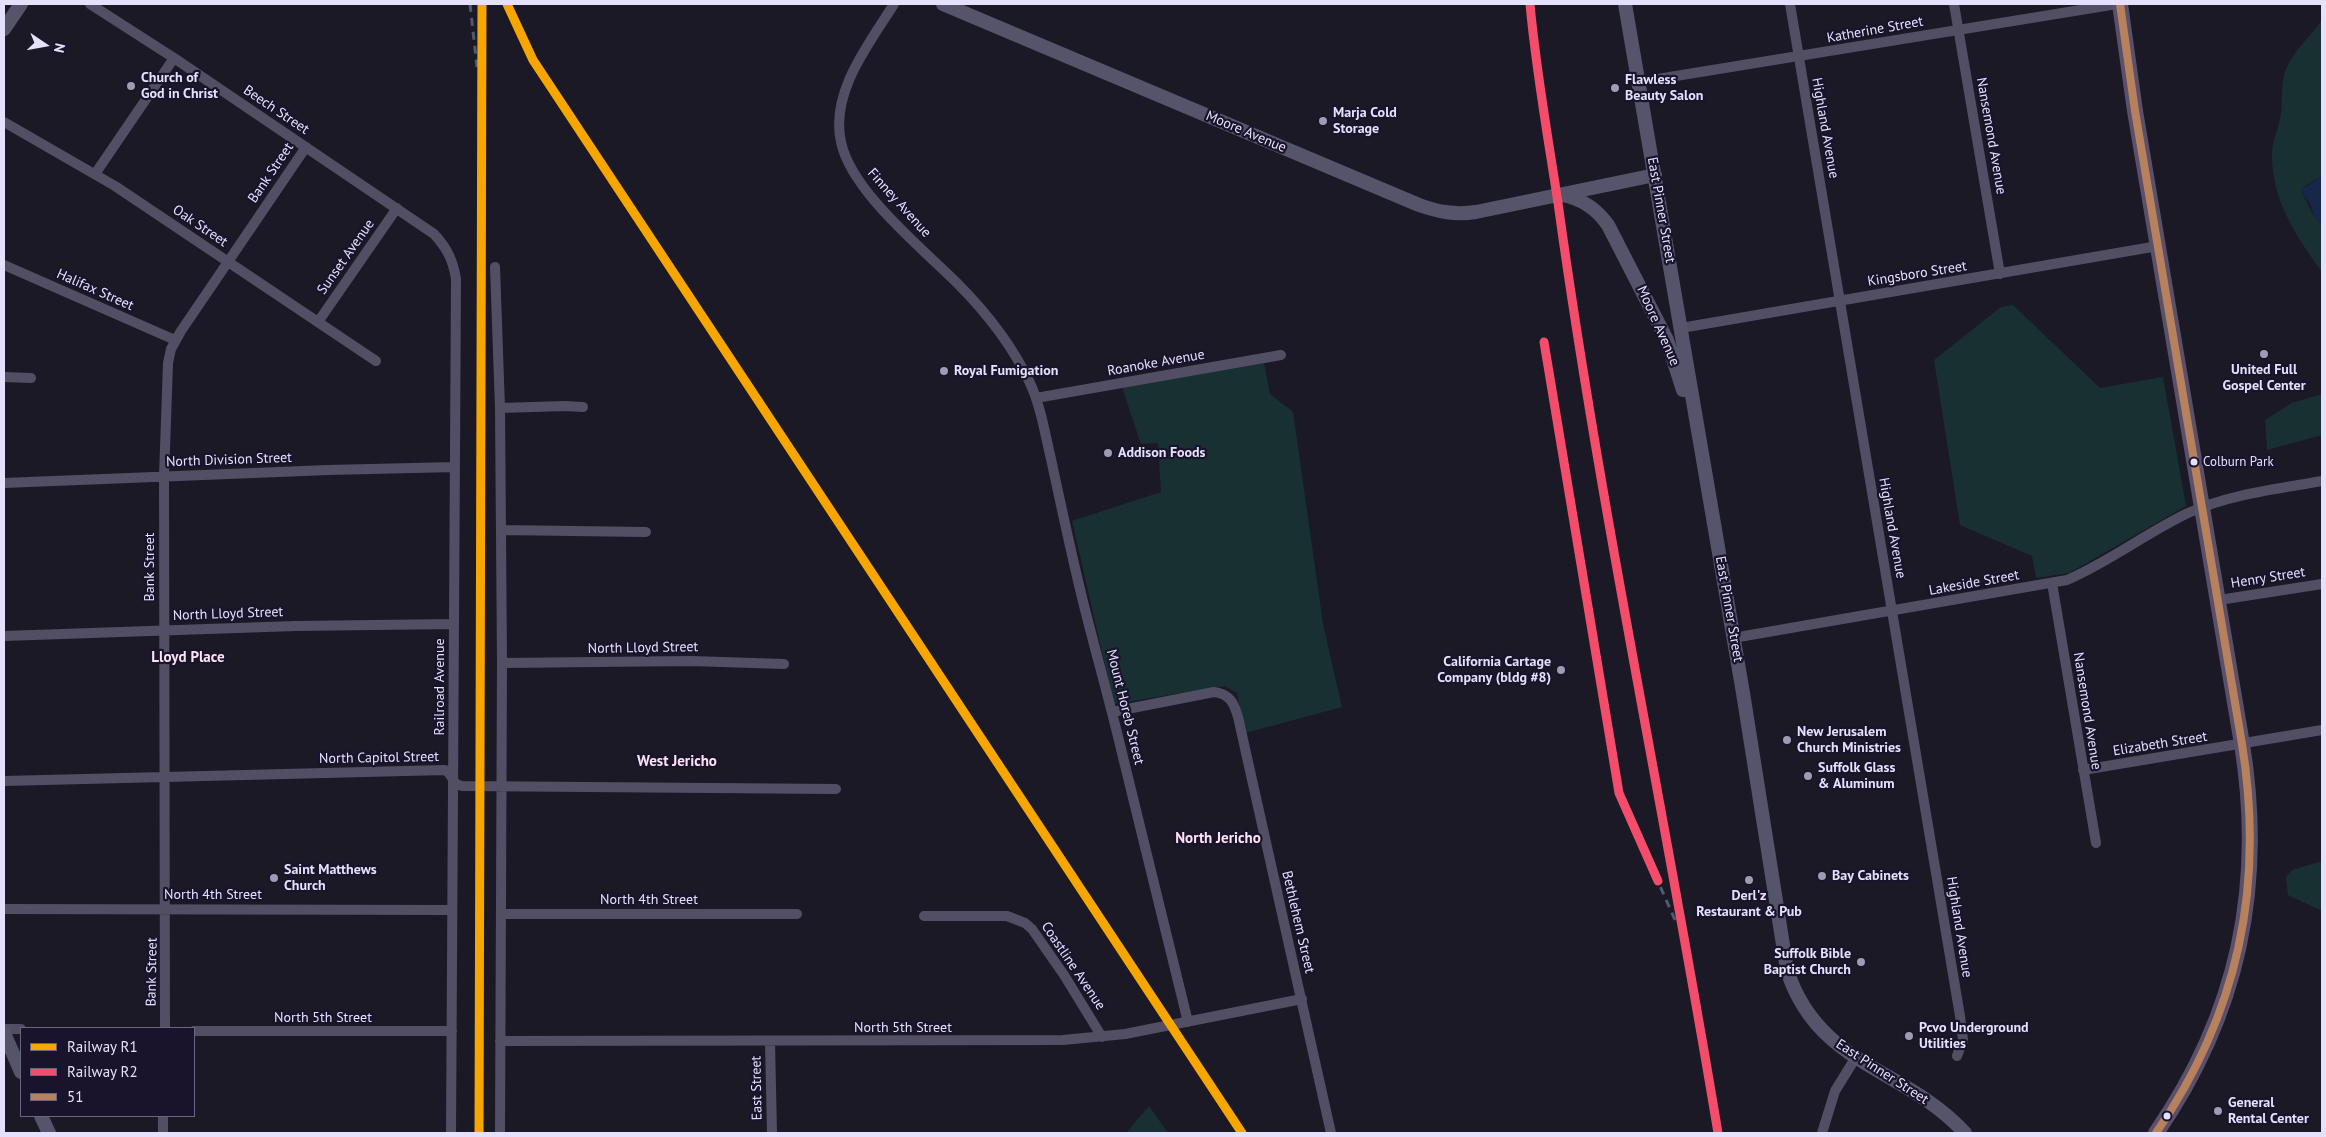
<!DOCTYPE html>
<style>
body{margin:0}
#map{position:relative;width:2326px;height:1137px;overflow:hidden;background:#1c1926;font-family:"PT Sans",sans-serif}
canvas{display:block}
.frame{position:absolute;inset:0;border:5px solid #e5e1fc;pointer-events:none}
.legend{position:absolute;left:20px;top:1027px;width:175px;height:90px;box-sizing:border-box;background:#19142b;border:1px solid #6b667f;margin:0;padding:6px 9px;list-style:none;font-size:15px;color:#e5e1fc}
.legend li{display:flex;align-items:center;gap:10px;height:25px}
.legend b{width:25px;border:1px solid #6b667f}
.north{position:absolute;left:20px;top:20px;width:50px;height:50px;-webkit-text-stroke:4px #19142b;paint-order:stroke;rotate:102deg;font-size:14px;font-weight:700;line-height:20px;text-align:center;color:#e5e1fc}
.north::after{content:'';display:block;margin:auto;width:18px;height:22px;background:#e5e1fc;clip-path:polygon(50% 0,100% 100%,50% 72%,0 100%)}
</style>
<div id="map">
<canvas width="2326" height="1137"></canvas>
<div class="frame"></div>
<ul class="legend">
<li><b style="height:6px;background:#f7a600"></b>Railway R1</li>
<li><b style="height:6px;background:#f44d6c"></b>Railway R2</li>
<li><b style="height:6px;background:#b6815c"></b>51</li>
</ul>
<div class="north">N</div>
</div>
<script>
const g = document.querySelector('canvas').getContext('2d');
g.lineJoin = 'round';
function paint(path, color) {
  g.fillStyle = color;
  g.fill(path, 'evenodd');
}
function stroke(path, color, width, dash) {
  g.strokeStyle = color;
  g.lineWidth = width;
  g.lineCap = dash ? 'butt' : 'round';
  g.setLineDash(dash || []);
  g.stroke(path);
}
function write(font, color, halo, rows, align = 'center') {
  g.font = font + ' "PT Sans",sans-serif';
  g.lineWidth = 4.5;
  g.setLineDash([]);
  g.textBaseline = 'middle';
  g.strokeStyle = halo;
  g.fillStyle = color;
  for (const [text, x, y, turn = 0] of rows) {
    g.save();
    g.translate(x, y);
    g.rotate((+turn || 0) * Math.PI / 180);
    g.textAlign = isNaN(turn) ? turn : align;
    if (halo) g.strokeText(text, 0, 0);
    g.fillText(text, 0, 0);
    g.restore();
  }
}
paint(new Path2D(`
 M2322 20V176L2305 186 2302 193C2310 205 2310 216 2322 224V272C2296 236 2272 201 2272 155 2272 141 2279 128 2281 114 2283 99 2280 84 2286 69 2294 50 2311 36 2322 20Z
 M2013 305 2100 388 2163 377 2186 506 2069 573 2036 578 2032 556 1960 525 1934 360 2001 307Z
 M1264 363 1270 394 1293 412 1323 624 1342 707 1245 733 1237 693 1225 686 1114 704 1072 521 1161 492 1158 443 1141 444 1122 387Z
 M2322 394V435L2267 450 2265 420 2292 403Z
 M2322 861V911L2288 895 2286 877 2292 870Z
 M1149 1106 1168 1133H1126Z`), '#193032');
paint(new Path2D(`
 M2322 176V224C2312 217 2314 214 2310 204 2307 198 2302 196 2302 189Z`), '#16274a');
stroke(new Path2D(`
 M90 4 174 58 434 234C447 248 453 260 456 279L451 1133
 M894 4C869 44 830 92 841 142 851 191 922 248 957 283 986 312 1013 347 1030 383 1041 407 1045 434 1051 459 1060 501 1069 543 1079 585 1092 640 1108 694 1121 749 1144 840 1165 931 1188 1022
 M1790 4 1960 1016 1963 1040 1957 1056
 M1954 4 2000 274
 M1639 82 2117 4
 M4 122 115 186 376 361
 M95 174 174 58
 M4 265 175 340
 M495 267 500 408 502 663 500 1133
 M318 322 397 208
 M1681 328 2158 246
 M4 377 31 378
 M1036 398 1281 355
 M500 408 565 406 583 407
 M4 483 328 470 455 467
 M501 530 646 532
 M2052 583 2096 843
 M2219 600 2322 584
 M4 636 295 626 454 624
 M1733 638 2067 580C2109 562 2146 533 2188 513 2230 494 2277 489 2322 481
 M502 663 691 661 784 664
 M1112 712 1214 692C1230 694 1234 703 1238 717L1331 1133
 M2083 770 2322 730
 M4 781 445 770C453 774 451 784 462 786L836 789
 M4 909 452 910
 M501 914H797
 M924 916H1007L1025 923 1032 929 1064 975 1102 1037
 M165 1028 164 477 168 363 171 349 181 331 306 147
 M4 1029H21
 M194 1031H452
 M500 1041 1063 1040 1125 1034 1302 999
 M770 1042 772 1133
 M163 1133V1116
 M1822 1133 1835 1091 1856 1057`), '#524f65', 10);
stroke(new Path2D(`
 M943 4 1419 205C1439 212 1455 215 1476 212L1655 175
 M1625 4 1743 693 1787 970C1818 1067 1905 1067 1965 1133
 M4 29 21 4
 M1562 195C1582 199 1596 208 1608 225L1667 340 1683 390
 M4 1033 21 1072
 M41 1116 49 1133`), '#56546a', 14);
stroke(new Path2D(`
 M2120 4 2135 111 2242 744C2265 887 2238 1014 2156 1133`), '#5a5069', 16);
stroke(new Path2D(`
 M470 4 477 67
 M507 4 533 60 1242 1133
 M1530 4C1536 71 1548 137 1558 203 1601 515 1667 823 1718 1133
 M1544 342 1619 793 1675 920`), '#4c5b6d', 3, [8, 6]);
stroke(new Path2D(`
 M2120 4 2135 111 2242 744C2265 887 2238 1014 2156 1133`), '#b6815c', 8);
stroke(new Path2D(`
 M507 4 533 60 1242 1133
 M479 1133 482 4`), '#f7a600', 9);
stroke(new Path2D(`
 M1530 4C1536 71 1548 137 1558 203 1601 515 1667 823 1718 1133
 M1544 342 1619 793 1658 881`), '#f44d6c', 9);
for (const [x, y, r, color] of [
 [131,86,5,"#9f9bb1"],
 [1615,88,5,"#9f9bb1"],
 [1323,121,5,"#9f9bb1"],
 [2264,354,5,"#9f9bb1"],
 [944,371,5,"#9f9bb1"],
 [1108,453,5,"#9f9bb1"],
 [2194,462,4.5,"#e5e1fc"],
 [1561,670,5,"#9f9bb1"],
 [1787,740,5,"#9f9bb1"],
 [1808,776,5,"#9f9bb1"],
 [1822,876,5,"#9f9bb1"],
 [274,878,5,"#9f9bb1"],
 [1749,880,5,"#9f9bb1"],
 [1861,962,5,"#9f9bb1"],
 [1909,1036,5,"#9f9bb1"],
 [2218,1111,5,"#9f9bb1"],
 [2167,1116,4.5,"#e5e1fc"]
]) {
  const dot = new Path2D();
  dot.arc(x, y, r, 0, 2 * Math.PI);
  g.fillStyle = color;
  g.fill(dot);
  stroke(dot, '#19142b', 2);
}
write('13px', '#e5e1fc', '#19142b', [
 ["Colburn Park",2203,462]
], 'left');
write('14px', '#e5e1fc', '#19142b', [
 ["Katherine Street",1875,30,-10],
 ["Beech Street",276,110,34],
 ["Highland Avenue",1825,128,80],
 ["Moore Avenue",1246,132,23],
 ["Nansemond Avenue",1991,136,80],
 ["Bank Street",271,173,-56],
 ["Finney Avenue",899,203,48],
 ["East Pinner Street",1661,210,80],
 ["Oak Street",200,226,34],
 ["Sunset Avenue",346,257,-55],
 ["Kingsboro Street",1917,274,-9],
 ["Halifax Street",95,290,24],
 ["Moore Avenue",1658,326,66],
 ["Roanoke Avenue",1156,363,-10],
 ["North Division Street",229,460,-2],
 ["Highland Avenue",1892,528,80],
 ["Bank Street",150,567,-90],
 ["Henry Street",2268,578,-9],
 ["Lakeside Street",1974,583,-10],
 ["East Pinner Street",1729,609,80],
 ["North Lloyd Street",228,614,-2],
 ["North Lloyd Street",643,648,-1],
 ["Railroad Avenue",440,687,-90],
 ["Mount Horeb Street",1125,707,76],
 ["Nansemond Avenue",2087,711,81],
 ["Elizabeth Street",2160,744,-9],
 ["North Capitol Street",379,758,-1],
 ["North 4th Street",213,895],
 ["North 4th Street",649,900],
 ["Bethlehem Street",1298,922,77],
 ["Highland Avenue",1959,927,81],
 ["Coastline Avenue",1073,966,56],
 ["Bank Street",152,972,-89],
 ["North 5th Street",323,1018],
 ["North 5th Street",903,1028],
 ["East Pinner Street",1882,1072,33],
 ["East Street",757,1088,-91]
]);
write('bold 14px', '#e5e1fc', '#19142b', [
 ["Church of",141,78],
 ["God in Christ",141,94],
 ["Flawless",1625,80],
 ["Beauty Salon",1625,96],
 ["Marja Cold",1333,113],
 ["Storage",1333,129],
 ["United Full",2264,370,"center"],
 ["Gospel Center",2264,386,"center"],
 ["Royal Fumigation",954,371],
 ["Addison Foods",1118,453],
 ["California Cartage",1551,662,"right"],
 ["Company (bldg #8)",1551,678,"right"],
 ["New Jerusalem",1797,732],
 ["Church Ministries",1797,748],
 ["Suffolk Glass",1818,768],
 ["& Aluminum",1818,784],
 ["Saint Matthews",284,870],
 ["Church",284,886],
 ["Bay Cabinets",1832,876],
 ["Derl'z",1749,896,"center"],
 ["Restaurant & Pub",1749,912,"center"],
 ["Suffolk Bible",1851,954,"right"],
 ["Baptist Church",1851,970,"right"],
 ["Pcvo Underground",1919,1028],
 ["Utilities",1919,1044],
 ["General",2228,1103],
 ["Rental Center",2228,1119]
], 'left');
write('bold 15px', '#fce2f2', '#19142b', [
 ["Lloyd Place",188,658],
 ["West Jericho",677,762],
 ["North Jericho",1218,839]
]);
</script>
